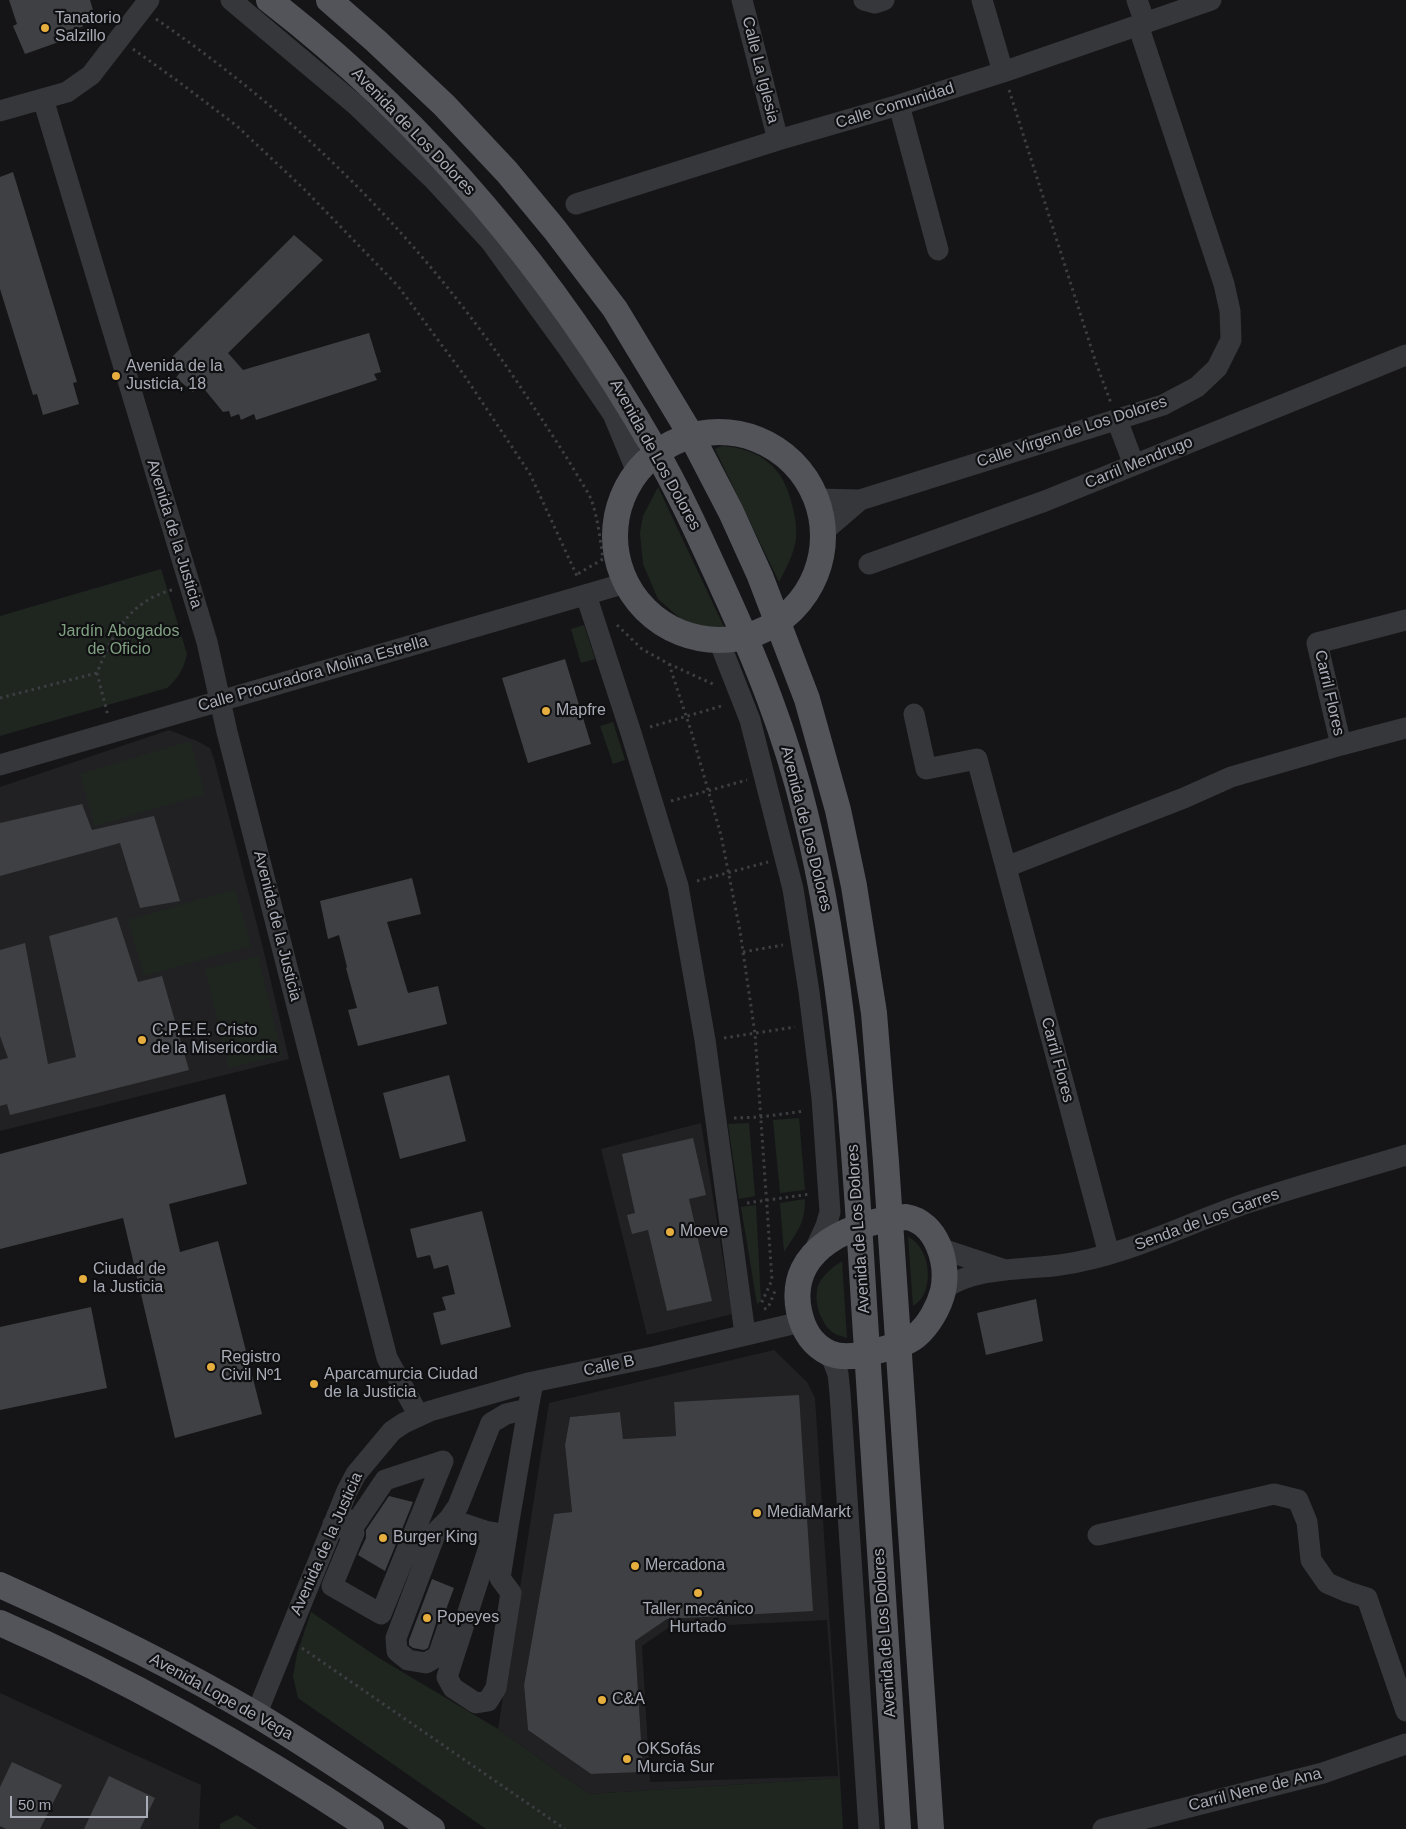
<!DOCTYPE html>
<meta charset="utf-8">
<style>
body{margin:0}
#map{position:relative;width:1406px;height:1829px;overflow:hidden;background:#151517;font-family:Arial,sans-serif}
canvas{display:block}
.scale{position:absolute;left:10px;top:1796px;width:138px;height:22px;box-sizing:border-box;border:2px solid #a8acb6;border-top:0;padding-left:6px;font-size:15px;line-height:18px;white-space:nowrap;color:#a8acb6;-webkit-text-stroke:4px #101012;paint-order:stroke}
</style>
<div id="map">
<canvas width="1406" height="1829"></canvas>
<div class="scale">50 m</div>
</div>
<script>
const g = document.querySelector('canvas').getContext('2d');
g.lineJoin = 'round';
function paint(path, color) {
  g.fillStyle = color;
  g.fill(path, 'evenodd');
}
function stroke(path, color, width, dash) {
  g.strokeStyle = color;
  g.lineWidth = width;
  g.lineCap = dash ? 'butt' : 'round';
  g.setLineDash(dash || []);
  g.stroke(path);
}
function write(font, color, halo, rows, align = 'center') {
  g.font = font + ' Arial,sans-serif';
  g.lineWidth = 4.5;
  g.setLineDash([]);
  g.textBaseline = 'middle';
  g.strokeStyle = halo;
  g.fillStyle = color;
  for (const [text, x, y, turn = 0] of rows) {
    g.save();
    g.translate(x, y);
    g.rotate((+turn || 0) * Math.PI / 180);
    g.textAlign = isNaN(turn) ? turn : align;
    if (halo) g.strokeText(text, 0, 0);
    g.fillText(text, 0, 0);
    g.restore();
  }
}
paint(new Path2D(`
 M169 730 197 741 210 748 214 759 263 948 289 1059 0 1131V787Z
 M701 1123 732 1314 647 1335 601 1149Z
 M774 1350 807 1382 815 1398 840 1778 589 1794 498 1729 549 1403ZM798 1396 667 1619 635 1641 643 1772 591 1774 528 1730 524 1685 554 1514 572 1512 565 1445 570 1417 620 1412 623 1439 676 1436 674 1402ZM827 1620 838 1776 650 1782 642 1646 668 1628Z
 M0 1693 201 1785 199 1829H0Z`), '#212123');
paint(new Path2D(`
 M722 446C760 449 784 467 792 505 795 516 797 527 796 539 794 554 786 568 779 582L715 449Z
 M658 487 724 627 714 630 689 626 658 599 643 564 640 533 643 516Z
 M161 569 187 654C184 668 178 679 167 688L0 736V616Z
 M584 625 595 659 581 663 571 629Z
 M613 722 625 760 613 764 600 726Z
 M190 741 205 794 95 826 80 774Z
 M235 889 251 946 144 976 128 920Z
 M258 956 282 1055 229 1068 205 969Z
 M799 1118 805 1190 780 1193 773 1120Z
 M749 1123 755 1196 739 1199 728 1124Z
 M805 1199C805 1224 797 1232 784 1252L780 1203Z
 M756 1205 761 1301 757 1304 741 1207Z
 M908 1237C931 1247 936 1293 913 1306Z
 M842 1261 847 1338C842 1336 836 1335 832 1332 819 1321 811 1295 821 1280 826 1273 834 1266 842 1261Z
 M311 1612 379 1658 498 1729 589 1794 840 1778 843 1829H486L298 1698 293 1676 297 1654Z
 M237 1815 258 1829H220V1824Z`), '#1f2620');
paint(new Path2D(`
 M9 0H90L93 10 82 27 69 30 70 38 25 54 13 26 17 24Z
 M13 172 77 382 73 383 79 404 43 415 37 394 33 395 0 289V177Z
 M294 235 323 260 228 353 243 370 369 333 381 372 374 374 377 380 256 420 254 414 241 420 239 414 231 417 229 411 223 412 201 385 193 392 176 378 182 369 170 359Z
 M565 659 591 744 528 763 502 678Z
 M82 804 92 830 154 816 180 901 140 908 120 843 0 876V823Z
 M412 878 421 914 387 922 408 993 438 986 447 1024 358 1046 348 1010 357 1008 346 968 347 967 339 935 328 939 320 901Z
 M117 917 138 982 162 976 189 1070 10 1115 7 1104 0 1106V1060L8 1058 0 1036V950L25 943 48 1064 76 1057 49 936Z
 M449 1075 466 1141 400 1159 383 1093Z
 M225 1094 247 1184 169 1204 180 1252 218 1241 262 1414 175 1438 123 1218 0 1249V1154Z
 M693 1138 706 1195 689 1199 712 1301 667 1311 648 1230 632 1234 627 1215 635 1213 622 1154Z
 M482 1211 511 1327 441 1345 433 1313 446 1310 442 1297 455 1294 448 1265 434 1269 430 1255 417 1258 410 1229Z
 M1036 1299 1043 1341 986 1355 977 1313Z
 M91 1307 107 1388 0 1410V1327Z
 M799 1395 813 1611 667 1619 635 1641 643 1772 591 1774 528 1730 524 1685 554 1514 572 1512 565 1445 570 1417 620 1412 623 1439 676 1436 674 1402Z
 M389 1496 413 1502 385 1571 358 1555 366 1538V1530Z
 M432 1579 454 1588 444 1615 439 1618 436 1623 428 1648 424 1650 413 1648 409 1645V1640Z
 M12 1762 62 1785 40 1829H6L0 1826V1787Z
 M109 1776 155 1798 140 1829H84Z`), '#3f4043');
stroke(new Path2D(`
 M156 19C305 121 431 249 529 400 545 424 561 448 576 473 581 482 587 490 591 499 598 518 600 539 603 559L576 575
 M133 49 179 82 237 126 305 190 398 286 464 375 530 474 577 576
 M1009 90 1096 363 1111 403
 M617 625 642 649 669 664 692 734 721 835 740 931 755 1034 772 1280 761 1304
 M669 664 715 685
 M97 673 108 716
 M0 698 97 673C112 635 129 601 172 590
 M650 727 725 705
 M671 801 747 780
 M697 881 768 862
 M743 952 783 945
 M724 1038 795 1027
 M734 1118 760 1117 805 1111
 M747 1203 810 1194
 M764 1309 768 1308 775 1291
 M302 1648 565 1829`), '#3c3e42', 3, [2.5, 4]);
stroke(new Path2D(`
 M231 0 356 105 434 180 491 242 568 348 613 414 637 472
 M742 0 778 140
 M864 0 875 3 884 0
 M982 0 1003 72
 M1137 0 1145 23
 M43 99 207 642 227 732 387 1358 419 1416
 M899 105 938 250
 M0 111 67 92 91 75 149 0
 M576 204 778 140 899 105 1003 72 1211 0
 M1117 420 1134 465
 M817 499 860 500 1163 405 1197 387 1217 368 1231 340 1230 311 1224 284 1138 25
 M824 531 860 500
 M869 564 1045 501 1406 355
 M586 595 631 733 678 886 705 1040 745 1334
 M719 641 750 720 793 889 809 992 822 1098 830 1212 826 1226 813 1254
 M914 714 926 769 977 759 1109 1254
 M1341 745 1317 643 1406 620
 M0 765 626 583
 M1006 867 1184 798 1231 777 1341 745 1406 728
 M939 1248 1005 1270
 M943 1290C971 1267 1025 1270 1060 1265 1126 1256 1187 1223 1250 1202 1301 1185 1354 1171 1406 1155
 M830 1353 838 1374 840 1393 869 1829
 M528 1409 509 1521 500 1578 511 1593 496 1688 488 1701 476 1703 453 1688 447 1677 490 1544 507 1535 485 1531 449 1519 458 1506 491 1423 506 1414 528 1409 533 1382
 M333 1524 354 1533 332 1586 381 1614 443 1461 385 1480 356 1523 337 1515
 M1098 1535 1274 1494 1298 1500 1307 1522 1311 1560 1327 1583 1348 1592 1367 1598 1406 1711
 M448 1627 438 1656 426 1663 408 1660 397 1651 396 1638 436 1532 449 1519
 M256 1715 347 1491 356 1474 392 1431 404 1423 430 1411 528 1383 653 1357 801 1322
 M1103 1829 1323 1773 1406 1744`), '#36373b', 21);
stroke(new Path2D(`
 M269 0C427 122 556 277 655 450 680 493 701 540 722 586 756 660 786 734 805 813 845 974 854 1139 864 1304 875 1479 886 1654 898 1829
 M329 0 376 41 444 105 507 172 555 230 615 309 691 435 731 512 760 576 807 699 838 810 854 886 874 1013 886 1162 931 1829
 M615 536a104 104 0 1 1 208 0a104 104 0 1 1-208 0Z
 M906 1217C937 1222 949 1263 943 1291 939 1307 929 1325 916 1336 905 1345 887 1348 873 1352 859 1356 843 1359 829 1353 811 1344 803 1330 799 1311 786 1247 855 1221 906 1217Z
 M0 1585C87 1624 174 1666 257 1715 317 1751 374 1790 432 1829
 M0 1623C130 1680 253 1750 371 1829`), '#52545a', 26);
for (const [x, y, r, color] of [
 [45,28,5,"#e6ae3e"],
 [116,376,5,"#e6ae3e"],
 [546,711,5,"#e6ae3e"],
 [142,1040,5,"#e6ae3e"],
 [670,1232,5,"#e6ae3e"],
 [83,1279,5,"#e6ae3e"],
 [211,1367,5,"#e6ae3e"],
 [314,1384,5,"#e6ae3e"],
 [757,1513,5,"#e6ae3e"],
 [383,1538,5,"#e6ae3e"],
 [635,1566,5,"#e6ae3e"],
 [698,1593,5,"#e6ae3e"],
 [427,1618,5,"#e6ae3e"],
 [602,1700,5,"#e6ae3e"],
 [627,1759,5,"#e6ae3e"]
]) {
  const dot = new Path2D();
  dot.arc(x, y, r, 0, 2 * Math.PI);
  g.fillStyle = color;
  g.fill(dot);
  stroke(dot, '#101012', 2);
}
write('16px', '#a8acb6', '#101012', [
 ["Tanatorio",55,19],
 ["Salzillo",55,37],
 ["Avenida de la",126,367],
 ["Justicia, 18",126,385],
 ["Mapfre",556,711],
 ["C.P.E.E. Cristo",152,1031],
 ["de la Misericordia",152,1049],
 ["Moeve",680,1232],
 ["Ciudad de",93,1270],
 ["la Justicia",93,1288],
 ["Registro",221,1358],
 ["Civil Nº1",221,1376],
 ["Aparcamurcia Ciudad",324,1375],
 ["de la Justicia",324,1393],
 ["MediaMarkt",767,1513],
 ["Burger King",393,1538],
 ["Mercadona",645,1566],
 ["Taller mecánico",698,1610,"center"],
 ["Hurtado",698,1628,"center"],
 ["Popeyes",437,1618],
 ["C&A",612,1700],
 ["OKSofás",637,1750],
 ["Murcia Sur",637,1768]
], 'left');
write('16px', '#a8acb6', '#101012', [
 ["Calle La Iglesia",760,70,76],
 ["Calle Comunidad",895,106,-17],
 ["Avenida de Los Dolores",413,132,46],
 ["Calle Virgen de Los Dolores",1072,432,-18],
 ["Avenida de Los Dolores",655,455,61],
 ["Carril Mendrugo",1139,463,-22],
 ["Avenida de la Justicia",174,534,73],
 ["Calle Procuradora Molina Estrella",313,674,-16],
 ["Carril Flores",1329,693,77],
 ["Avenida de Los Dolores",806,829,76],
 ["Avenida de la Justicia",277,926,76],
 ["Carril Flores",1057,1060,75],
 ["Senda de Los Garres",1207,1220,-20],
 ["Avenida de Los Dolores",859,1229,-94],
 ["Calle B",609,1366,-12],
 ["Avenida de la Justicia",327,1544,-66],
 ["Avenida de Los Dolores",885,1633,-94],
 ["Avenida Lope de Vega",221,1697,29],
 ["Carril Nene de Ana",1255,1790,-14]
]);
write('16px', '#80a082', '#101012', [
 ["Jardín Abogados",119,632],
 ["de Oficio",119,650]
]);
</script>
